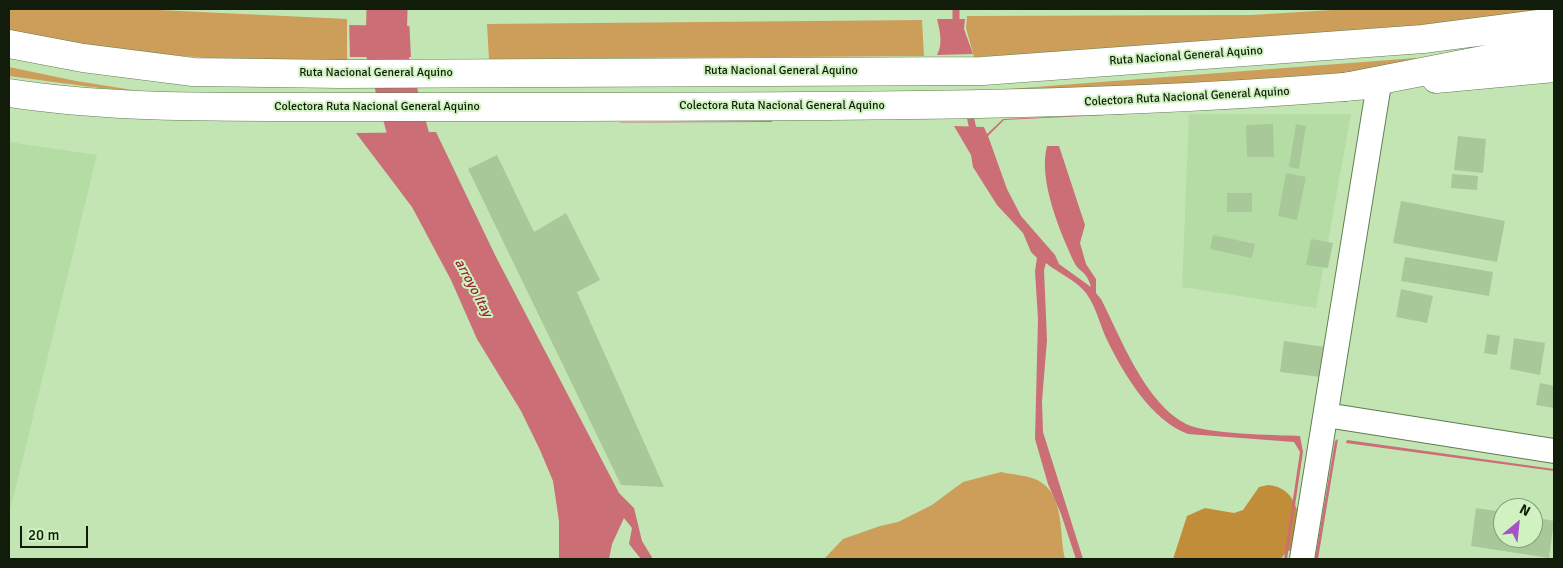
<!DOCTYPE html>
<style>
body{margin:0}
#map{position:relative;width:1563px;height:568px;overflow:hidden;background:#c3e5b4;font-family:Signika,sans-serif}
canvas{display:block}
.frame{position:absolute;inset:0;border:10px solid #111c0b;pointer-events:none}
.north{position:absolute;left:1493px;top:498px;width:50px;height:50px;box-sizing:border-box;background:#d0f2c1;border:1px solid #849c78;border-radius:50%;rotate:28deg;font-size:14px;font-weight:700;line-height:20px;text-align:center;color:#111c0b}
.north::after{content:'';display:block;margin:auto;width:18px;height:22px;background:#a654c4;clip-path:polygon(50% 0,100% 100%,50% 72%,0 100%)}
.scale{position:absolute;left:20px;top:526px;width:68px;height:22px;box-sizing:border-box;border:2px solid #111c0b;border-top:0;padding-left:6px;font-size:15px;line-height:18px;white-space:nowrap;color:#111c0b;-webkit-text-stroke:4px #d0f2c1;paint-order:stroke}
</style>
<div id="map">
<canvas width="1563" height="568"></canvas>
<div class="frame"></div>
<div class="north">N</div>
<div class="scale">20 m</div>
</div>
<script>
const g = document.querySelector('canvas').getContext('2d');
g.lineJoin = 'round';
function paint(path, color) {
  g.fillStyle = color;
  g.fill(path, 'evenodd');
}
function stroke(path, color, width, dash) {
  g.strokeStyle = color;
  g.lineWidth = width;
  g.lineCap = dash ? 'butt' : 'round';
  g.setLineDash(dash || []);
  g.stroke(path);
}
function write(font, color, halo, rows, align = 'center') {
  g.font = font + ' Signika,sans-serif';
  g.lineWidth = 4;
  g.setLineDash([]);
  g.textBaseline = 'middle';
  g.strokeStyle = halo;
  g.fillStyle = color;
  for (const [text, x, y, turn = 0] of rows) {
    g.save();
    g.translate(x, y);
    g.rotate((+turn || 0) * Math.PI / 180);
    g.textAlign = isNaN(turn) ? turn : align;
    if (halo) g.strokeText(text, 0, 0);
    g.fillText(text, 0, 0);
    g.restore();
  }
}
paint(new Path2D(`
 M1189 114H1351L1316 308 1182 287Z
 M9 142 97 155 9 515Z`), '#b6dca5');
paint(new Path2D(`
 M9 9H138L347 19V60L222 59 131 52 85 46 9 30Z
 M1348 9H1554L1548 15 1152 47 974 57 966 28 967 16 1252 15Z
 M922 20 924 56 489 59 487 24Z
 M1416 58 1418 63 1270 84 996 90Z
 M9 67 76 81 139 91 99 88 9 76Z
 M1001 472C1012 475 1029 475 1039 481 1065 495 1059 535 1065 559H824L843 539 880 526 898 522 932 505 963 482Z`), '#cc9e5a');
paint(new Path2D(`
 M1268 485C1299 487 1299 520 1305 545L1286 552 1281 559H1173L1187 516 1205 508 1234 513 1243 510 1259 487Z`), '#c28d38');
paint(new Path2D(`
 M349 16 409 17 411 58H350Z
 M937 19H965L964 29 973 54 937 55C943 44 940 31 937 19Z
 M1187 111 1004 120 988 136 1007 189 1021 216 1055 255 1059 264 1091 287C1086 269 1079 273 1074 262 1060 232 1038 180 1047 146H1059L1085 225 1080 243 1086 264 1096 279V293L1101 299C1121 338 1145 403 1186 424 1205 434 1275 435 1300 436L1303 452 1287 559H1284L1300 452 1294 442 1188 434C1151 420 1125 376 1108 342 1100 326 1097 308 1086 293 1076 280 1058 273 1046 263L1044 270 1047 340 1042 401 1043 432 1083 559H1076L1061 514 1048 484 1035 439 1038 319 1035 271 1037 258 1031 252 1023 233 997 205 973 167 971 155 954 126 984 127 987 134 1003 119Z
 M772 121V122L506 123Z
 M436 132 495 255 619 493 634 508 642 541 653 559H641L629 544 632 528 624 518 612 544 609 559H559V521L553 481 540 450 521 411 477 339 451 280 412 207 356 133Z
 M1338 439 1318 559H1315L1335 441Z
 M1347 440 1554 469V471L1346 443Z`), '#cc6e75');
paint(new Path2D(`
 M349 14 410 15 412 26 347 25Z
 M348 57H413V58L412 60 349 61Z
 M620 119V125L506 126 503 123 506 120Z`), '#c3e5b4');
stroke(new Path2D(`
 M956 9V28
 M969 111 974 134`), '#cc6e75', 7);
stroke(new Path2D(`
 M387 9 386 51 422 186`), '#cc6e75', 41);
paint(new Path2D(`
 M1273 124 1274 157H1247L1246 125Z
 M1296 124 1306 126 1299 169 1289 167Z
 M1458 136 1486 139 1483 173 1454 170Z
 M497 155 534 232 566 213 600 280 577 292 664 487 621 485 468 169Z
 M1286 173 1306 177 1297 220 1278 216Z
 M1452 174 1478 176 1477 190 1451 188Z
 M1227 193H1252V212H1227Z
 M1401 201 1505 221 1497 262 1393 243Z
 M1213 235 1255 244 1252 258 1210 249Z
 M1311 239 1333 243 1328 268 1306 265Z
 M1405 257 1493 272 1489 296 1401 281Z
 M1401 289 1433 296 1427 323 1396 317Z
 M1487 334 1500 336 1497 355 1484 353Z
 M1514 338 1545 343 1540 375 1510 369Z
 M1284 341 1325 347 1321 377 1280 372Z
 M1540 383 1554 386V408L1536 405Z
 M1476 508 1503 512V538H1533V517L1554 521 1549 558 1471 546Z`), '#a8c899');
const street = new Path2D(`
 M1326 415 1554 451
 M1302 559 1379 84`);
const primary = new Path2D(`
 M1436 79 1554 68
 M9 93C94 106 181 107 268 107 355 107 441 107 528 107 808 106 1089 109 1368 85`);
const highway = new Path2D(`
 M9 44 83 58 193 72 341 74 983 71 1423 39 1554 22
 M1345 87 1554 46`);
stroke(street, '#5f7d51', 26);
stroke(primary, '#5f7d51', 29);
stroke(highway, '#5f7d51', 29);
stroke(street, '#fff', 24);
stroke(primary, '#fff', 28);
stroke(highway, '#fff', 28);
write('12px', '#111c0b', '#d0f2c1', [
 ["Ruta Nacional General Aquino",1186,56,-4],
 ["Ruta Nacional General Aquino",781,71],
 ["Ruta Nacional General Aquino",376,73],
 ["Colectora Ruta Nacional General Aquino",1187,97,-3],
 ["Colectora Ruta Nacional General Aquino",782,106],
 ["Colectora Ruta Nacional General Aquino",377,107]
]);
write('italic 14px', '#952438', '#d0f2c1', [
 ["arroyo Itay",473,288,62]
]);
</script>
